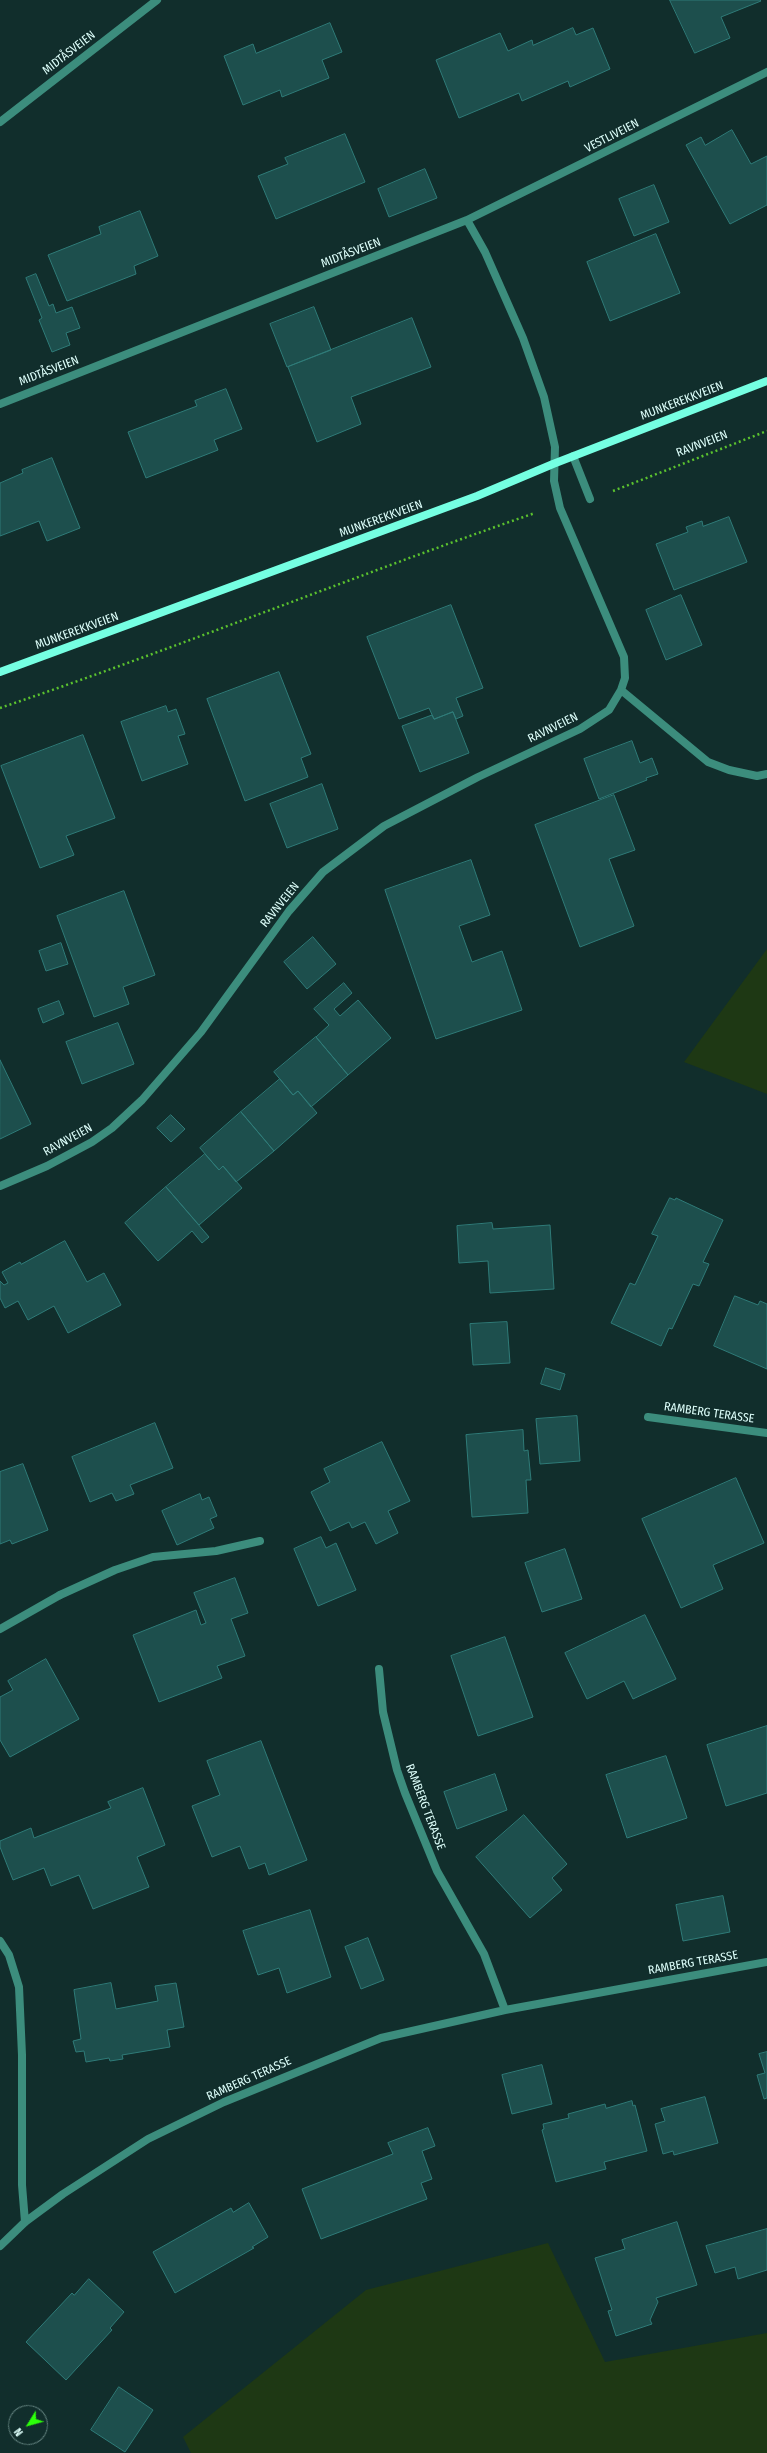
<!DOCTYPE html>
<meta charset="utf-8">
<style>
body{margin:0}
#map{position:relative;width:767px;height:2453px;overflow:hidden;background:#112e2c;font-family:"Fira Sans Condensed",sans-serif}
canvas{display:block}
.north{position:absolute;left:8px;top:2405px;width:40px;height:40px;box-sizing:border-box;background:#112e2c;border:1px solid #63827f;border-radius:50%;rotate:233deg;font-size:11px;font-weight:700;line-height:16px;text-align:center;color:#defffb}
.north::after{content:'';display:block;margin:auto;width:14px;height:18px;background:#2cff0a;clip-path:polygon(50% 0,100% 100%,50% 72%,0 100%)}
</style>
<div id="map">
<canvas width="767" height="2453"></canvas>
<div class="north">N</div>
</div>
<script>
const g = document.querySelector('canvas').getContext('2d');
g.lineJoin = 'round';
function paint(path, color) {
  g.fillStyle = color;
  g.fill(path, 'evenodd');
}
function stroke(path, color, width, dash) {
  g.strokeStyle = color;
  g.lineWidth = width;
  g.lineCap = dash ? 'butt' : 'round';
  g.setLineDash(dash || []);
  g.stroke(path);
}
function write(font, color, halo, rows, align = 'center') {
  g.font = font + ' "Fira Sans Condensed",sans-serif';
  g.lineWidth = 3;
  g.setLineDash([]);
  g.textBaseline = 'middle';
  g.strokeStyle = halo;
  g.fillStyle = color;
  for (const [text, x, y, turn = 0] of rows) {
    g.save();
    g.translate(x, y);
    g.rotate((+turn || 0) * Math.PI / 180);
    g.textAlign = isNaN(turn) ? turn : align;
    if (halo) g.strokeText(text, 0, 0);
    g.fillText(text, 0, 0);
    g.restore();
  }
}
paint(new Path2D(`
 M767 949V1094L684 1062Z
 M548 2243 605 2362 767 2333V2453H191L183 2437 366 2290Z`), '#1e3814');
const building = new Path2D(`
 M670 0H760L761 1 721 17 730 38 695 53Z
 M330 23 342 52 322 60 329 78 282 97 280 90 243 105 224 56 253 44 256 53Z
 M573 28 576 35 593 28 610 69 570 87 568 81 522 101 519 93 459 118 436 60 500 33 508 51 532 40 533 45Z
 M732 130 751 164 767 156V205L730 224 686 145 701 137 705 145Z
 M345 134 365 182 276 219 258 176 288 164 285 158Z
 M425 169 437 198 389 217 378 189Z
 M654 185 669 222 634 236 619 199Z
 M140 211 158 256 134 266 136 274 67 301 48 255 101 234 99 227Z
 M656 234 680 293 610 321 587 262Z
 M36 274 49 306 53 304 56 313 72 307 80 328 66 333 70 345 52 352 39 320 42 318 26 278Z
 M314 307 331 350 287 367 270 324Z
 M412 318 431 367 351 397 361 424 317 442 288 367Z
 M226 389 242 429 214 440 218 450 146 478 128 432 197 406 195 401Z
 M52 458 80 528 47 541 39 521 0 536V483L23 473 22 470Z
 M729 517 747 562 674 590 656 544 688 532 686 527 702 521 703 526Z
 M681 595 702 645 666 660 646 610Z
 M451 605 483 688 456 698 463 716 456 719 453 712 434 719 429 708 399 719 367 637Z
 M279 672 311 754 301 758 308 777 245 801 207 699Z
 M166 706 168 712 176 709 185 734 178 736 188 764 142 781 121 722Z
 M453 712 469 753 420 772 402 726 432 715 434 719Z
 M83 735 115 818 66 836 74 855 40 868 1 766Z
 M632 741 640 763 652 758 658 774 646 778 647 780 599 799 584 759Z
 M322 784 338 829 287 848 270 804Z
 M614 795 635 850 609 859 634 926 580 947 535 825Z
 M471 860 490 915 459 926 472 962 502 951 522 1010 436 1039 385 890Z
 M124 891 155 975 123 987 129 1004 94 1017 57 916Z
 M313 937 336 964 307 989 284 962Z
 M61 943 68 964 46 971 39 951Z
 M344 983 352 993 334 1009 340 1016 358 1000 391 1038 348 1075 316 1037 329 1025 314 1009Z
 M59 1001 64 1014 43 1023 38 1009Z
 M118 1023 134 1064 82 1084 66 1042Z
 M316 1037 348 1075 311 1107 298 1091 293 1095 274 1072Z
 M0 1060 31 1124 0 1139Z
 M280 1079 293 1095 298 1091 317 1113 274 1151 241 1112Z
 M241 1112 274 1151 236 1182 223 1166 219 1170 200 1148Z
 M171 1115 185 1129 171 1142 157 1128Z
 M205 1154 219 1170 223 1166 242 1188 199 1225 166 1187Z
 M166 1187 209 1237 202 1243 192 1231 158 1261 125 1223Z
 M670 1198 675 1200 676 1198 723 1220 703 1262 709 1264 699 1286 693 1284 672 1329 669 1328 661 1346 611 1323 630 1283 635 1285 658 1236 652 1234Z
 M492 1223 493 1229 550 1225 554 1289 490 1293 488 1261 459 1263 457 1226Z
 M65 1241 87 1282 104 1273 121 1305 68 1333 54 1306 28 1320 18 1301 5 1308 0 1298V1281L4 1285 8 1283 2 1272 20 1262 21 1264Z
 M735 1296 758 1305 760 1301 767 1304V1369L714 1346Z
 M507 1322 510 1363 473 1365 470 1324Z
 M546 1368 565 1374 560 1390 541 1384Z
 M577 1416 580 1461 540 1464 536 1419Z
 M155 1423 173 1468 130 1485 134 1494 116 1501 112 1493 90 1502 72 1457Z
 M523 1430 524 1451 528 1450 531 1480H526L528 1513 472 1517 466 1435Z
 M382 1442 410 1501 388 1511 398 1533 376 1544 365 1522 352 1528 349 1522 330 1531 311 1492 330 1482 324 1469Z
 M23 1464 48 1530 12 1544 10 1540 0 1544V1472Z
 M736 1478 764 1543 713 1565 723 1589 681 1608 642 1519Z
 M200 1494 202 1500 209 1497 217 1516 210 1519 214 1528 177 1545 162 1511Z
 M321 1537 326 1548 336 1543 356 1590 318 1606 294 1549Z
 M565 1549 582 1599 542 1612 525 1563Z
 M235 1578 248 1613 231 1619 245 1656 217 1666 222 1678 159 1702 133 1635 196 1610 201 1625 206 1623 194 1593Z
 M645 1615 676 1679 633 1699 624 1681 587 1699 565 1653Z
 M505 1637 533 1717 478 1736 451 1656Z
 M46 1659 79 1719 10 1757 0 1740V1697L13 1690 8 1681Z
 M767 1726V1793L726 1806 707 1745Z
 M261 1741 307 1860 269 1875 265 1863 249 1869 240 1846 212 1857 192 1806 220 1795 207 1761Z
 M666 1756 687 1818 627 1838 606 1775Z
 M495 1774 507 1810 457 1829 444 1792Z
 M143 1788 165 1845 137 1857 149 1887 93 1909 79 1875 51 1886 44 1868 13 1880 0 1847V1841L31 1828 34 1838 111 1808 108 1802Z
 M524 1815 567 1864 552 1878 562 1890 530 1918 476 1857Z
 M723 1896 730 1932 683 1941 676 1905Z
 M310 1910 331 1977 287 1993 279 1968 258 1975 243 1931Z
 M368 1938 384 1980 361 1989 345 1947Z
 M111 1983 116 2009 158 2001 155 1986 176 1983 184 2027 167 2030 170 2047 122 2055 123 2059 110 2061 109 2058 86 2062 84 2051 76 2052 73 2041 81 2039 74 1990Z
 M767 2052V2098L764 2099 757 2075 765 2073 759 2054Z
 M542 2065 552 2104 512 2114 502 2075Z
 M705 2097 718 2143 674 2155 673 2151 663 2154 655 2124 665 2121 661 2109Z
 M632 2101 633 2106 635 2105 647 2151 604 2162 606 2169 556 2182 542 2130 544 2129 543 2124 569 2118 568 2114 605 2104 606 2108Z
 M428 2128 435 2146 422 2151 432 2179 421 2183 427 2199 321 2239 302 2189 393 2154 388 2143Z
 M249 2203 268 2237 252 2247 254 2248 175 2293 153 2252 231 2208 233 2212Z
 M677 2222 697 2285 656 2298 658 2302 650 2320 652 2324 616 2336 608 2311 612 2310 595 2258 625 2249 622 2240Z
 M767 2229V2270L738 2279 735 2267 715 2273 706 2246Z
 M89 2279 124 2312 110 2328 112 2330 66 2380 26 2342 72 2293 74 2295Z
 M119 2387 153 2410 125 2452 91 2430Z`);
paint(building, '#1d4f4d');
stroke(building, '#2f7b78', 1);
stroke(new Path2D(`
 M613 491 767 431
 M0 708C180 647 356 575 535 513`), '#5bc22f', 2.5, [2, 3]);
stroke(new Path2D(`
 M573 456 590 499
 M60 1595 115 1570 153 1557 216 1551 260 1541`), '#3c8d7d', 8);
stroke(new Path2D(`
 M0 122 157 0
 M467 220 767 72
 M0 404 467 220 485 252 523 338 544 397 555 447 554 481 560 508 624 657 625 678 621 690 708 762 729 770 757 776 767 774
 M0 1186 47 1166 92 1142 112 1128 142 1100 201 1032 289 911 323 872 384 826 478 777 580 729 609 710 621 690
 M648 1417 767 1433
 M0 1629 60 1595
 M379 1669 383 1712 397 1770 405 1793 437 1871 484 1954 505 2010
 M0 1941 9 1955 19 1987 22 2055V2185L25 2222
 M0 2246 25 2222 63 2194 148 2139 224 2102 381 2038 505 2010 767 1962`), '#3c8d7d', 8);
stroke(new Path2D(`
 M0 672 477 496 553 464 767 381`), '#75ffe2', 8);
write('12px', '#defffb', '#112e2c', [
 ["MIDTÅSVEIEN",69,53,-38],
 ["VESTLIVEIEN",612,136,-27],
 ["MIDTÅSVEIEN",351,253,-21],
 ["MIDTÅSVEIEN",49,371,-21],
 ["MUNKEREKKVEIEN",682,401,-21],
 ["RAVNVEIEN",702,444,-21],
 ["MUNKEREKKVEIEN",381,519,-20],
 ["MUNKEREKKVEIEN",77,631,-20],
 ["RAVNVEIEN",553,728,-26],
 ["RAVNVEIEN",280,905,-51],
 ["RAVNVEIEN",68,1140,-29],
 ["RAMBERG TERASSE",709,1413,8],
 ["RAMBERG TERASSE",425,1807,69],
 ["RAMBERG TERASSE",693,1963,-10],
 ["RAMBERG TERASSE",249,2079,-24]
]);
</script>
